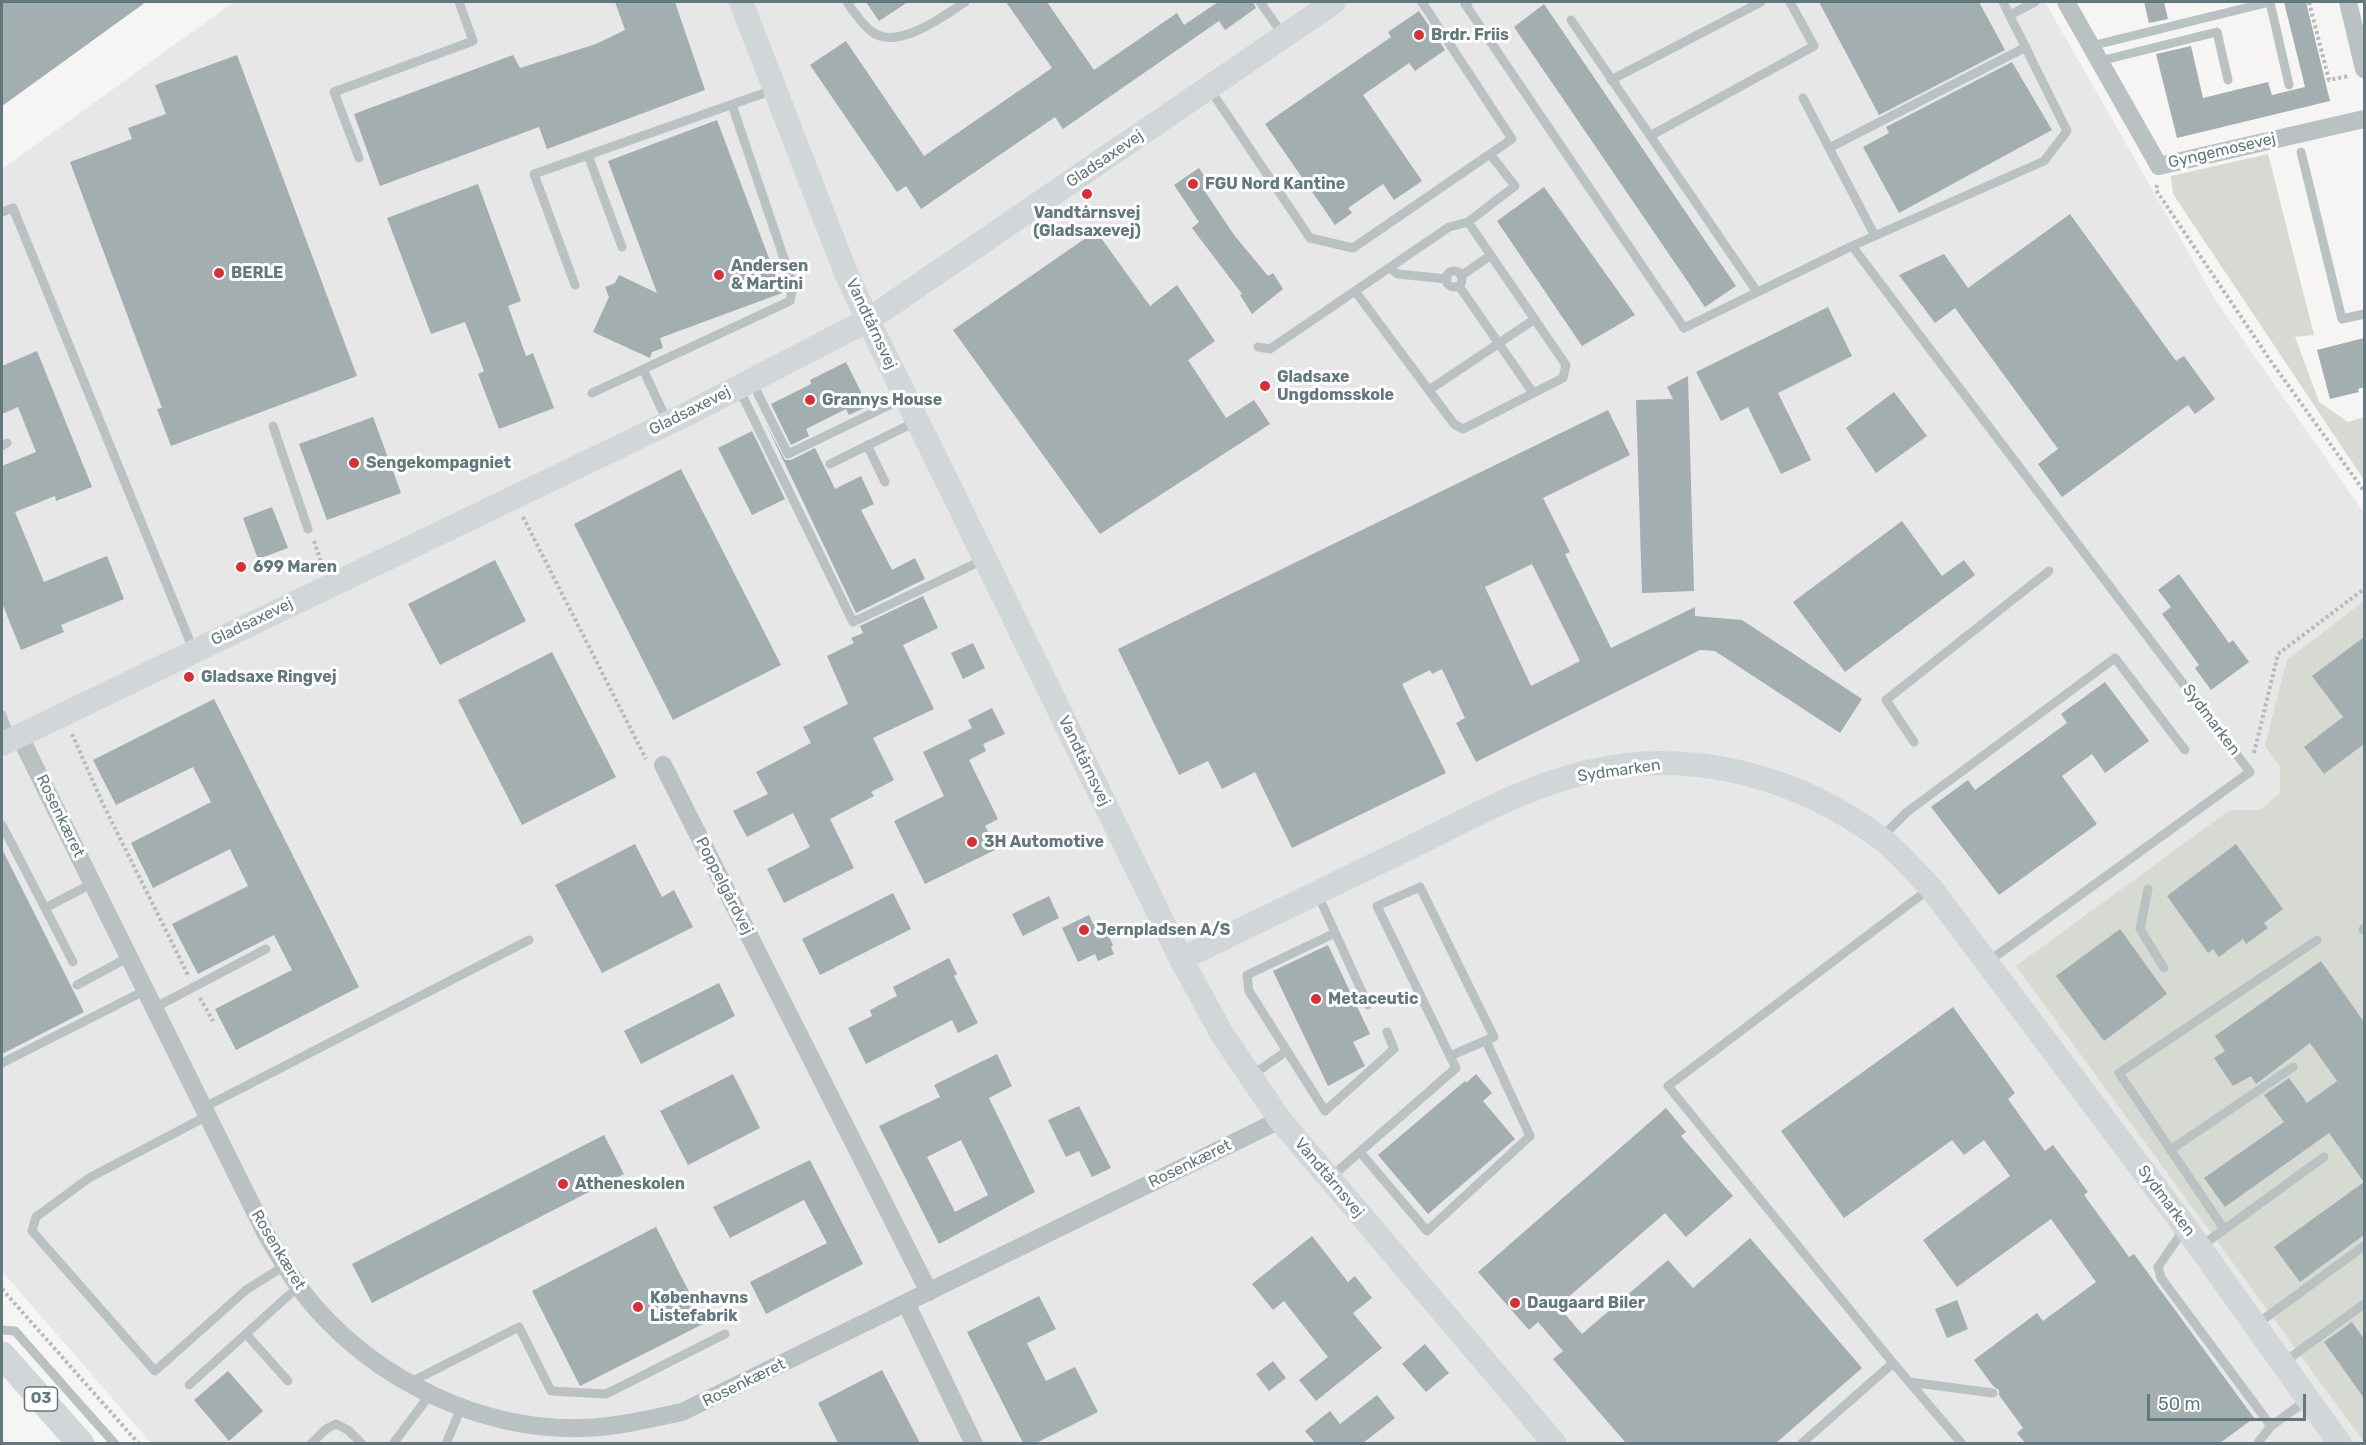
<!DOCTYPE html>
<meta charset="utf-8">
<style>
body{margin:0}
#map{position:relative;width:2366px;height:1445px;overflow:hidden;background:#f6f5f3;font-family:Rubik,sans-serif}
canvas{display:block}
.frame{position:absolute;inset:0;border:3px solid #63787c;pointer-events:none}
.scale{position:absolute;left:2147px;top:1394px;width:159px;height:27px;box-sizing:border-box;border:3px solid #63787c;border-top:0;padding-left:8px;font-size:18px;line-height:21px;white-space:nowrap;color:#63787c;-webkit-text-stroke:4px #fff;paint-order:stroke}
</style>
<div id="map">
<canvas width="2366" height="1445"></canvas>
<div class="frame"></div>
<div class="scale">50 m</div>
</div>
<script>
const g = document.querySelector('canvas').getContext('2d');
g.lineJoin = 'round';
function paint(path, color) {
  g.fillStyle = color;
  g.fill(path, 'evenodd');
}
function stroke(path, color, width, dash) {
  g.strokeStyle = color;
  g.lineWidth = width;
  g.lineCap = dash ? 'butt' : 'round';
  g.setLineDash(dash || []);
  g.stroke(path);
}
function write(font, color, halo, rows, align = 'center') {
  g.font = font + ' Rubik,sans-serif';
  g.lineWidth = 6;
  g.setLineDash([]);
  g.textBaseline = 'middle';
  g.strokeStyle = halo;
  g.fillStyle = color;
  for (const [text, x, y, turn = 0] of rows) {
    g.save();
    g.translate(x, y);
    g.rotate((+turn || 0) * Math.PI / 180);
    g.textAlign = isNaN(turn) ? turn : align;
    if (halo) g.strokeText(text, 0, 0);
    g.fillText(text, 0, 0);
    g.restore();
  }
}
paint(new Path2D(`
 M234 2H2045L2216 301 2364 513V1443H151L2 1271V169Z`), '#e6e7e6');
paint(new Path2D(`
 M2268 154 2314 335 2295 337 2319 402 2348 422 2364 417V480L2173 194 2171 176Z
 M2364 601V1442L2016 966 2230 810H2260L2280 793V767L2265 746 2287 660Z`), '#d7dad2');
paint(new Path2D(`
 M2 2H146L2 106Z
 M615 2H675L705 90 547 149 539 127 380 186 354 114 513 55 520 68 596 44 625 30Z
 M866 2H908L879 21Z
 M1006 2H1047L1094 70 1177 13 1184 25 1218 2H1253L1256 8 1225 30 1219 21 1063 129 1055 117 921 209 906 186 897 192 810 65 846 41 924 156 1052 68Z
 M1819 2H1979L2005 50 1879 115Z
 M2144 2H2164L2168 19 2149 23Z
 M2284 2H2306L2330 101 2177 138 2156 54 2191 46 2203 98 2268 82 2272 95 2305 87Z
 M1544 4 1736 286 1705 307 1514 27Z
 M1419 11 1445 50 1415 71 1409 63 1363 95 1422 181 1394 200 1383 184 1348 208 1352 213 1335 225 1265 124 1391 37 1388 32Z
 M237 55 357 376 171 446 157 409 162 408 70 162 132 139 128 128 166 114 155 85Z
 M2012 62 2052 130 1899 213 1863 147 1889 133 1886 127Z
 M717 120 782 293 660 338 663 348 652 352 650 358 593 332 609 297 605 287 615 283 619 275 657 293 608 161Z
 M1199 168 1210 185 1204 190 1234 235 1268 276 1273 273 1283 289 1252 314 1240 295 1242 294 1192 228 1199 222 1174 185Z
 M478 184 521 301 508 306 526 356 533 353 554 408 499 429 478 374 484 371 465 322 431 334 387 218Z
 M1544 187 1635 315 1582 346 1497 221Z
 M2070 214 2176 361 2184 356 2215 399 2195 414 2188 405 2062 497 2038 464 2058 449 1955 308 1935 323 1899 275 1944 254 1968 288Z
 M1096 231 1150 306 1177 285 1215 341 1188 360 1226 418 1254 400 1270 424 1100 534 953 330Z
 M1828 307 1852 356 1778 393 1811 460 1781 474 1748 407 1721 421 1696 372Z
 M2364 338V387L2358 389 2359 392 2330 399 2317 350Z
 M37 351 92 487 56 501 55 496 15 512 44 582 107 556 124 599 61 625 64 632 21 650 2 603V466L36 452 18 407 2 414V366Z
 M846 362 868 406 849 415 846 409 806 429 809 436 791 445 771 404 811 384 810 380Z
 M1688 376 1694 591 1642 593 1636 400 1673 399 1667 387Z
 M1894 392 1927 436 1876 473 1846 428Z
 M1608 410 1630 455 1543 498 1570 552 1565 554 1611 648 1695 607V616L1742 620 1862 699 1840 733 1715 651 1700 650 1476 762 1456 723 1465 718 1442 669 1432 674 1430 670 1402 684 1446 773 1292 848 1255 772 1222 789 1208 761 1179 775 1118 649ZM1532 564 1580 661 1531 686 1485 587Z
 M373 417 401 493 327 520 299 444Z
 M766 424 785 460H791L815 448 835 489 861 476 874 504 861 510 892 570 915 558 925 579 856 613Z
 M752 431 785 499 752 515 718 448Z
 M681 469 781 665 673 720 574 524Z
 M272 507 288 548 258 559 243 518Z
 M1902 521 1942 576 1964 560 1975 575 1845 672 1793 602Z
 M495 560 526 621 440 665 408 604Z
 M2179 574 2229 643 2233 640 2249 662 2211 690 2195 668 2199 665 2162 614 2171 607 2158 590Z
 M923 596 938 628 903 645 934 709 873 738 894 780 871 792 874 796 830 819 854 868 784 903 767 869 810 847 793 813 747 837 733 811 768 794 756 772 811 743 803 727 848 704 827 656 854 643 851 638 863 633 860 626Z
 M2364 637V744L2324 774 2304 747 2343 717 2312 676Z
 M973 643 985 668 963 679 951 653Z
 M552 652 616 777 522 825 458 700Z
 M2105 682 2149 741 2105 773 2092 754 2062 776 2097 824 1999 895 1931 807 1968 780 1975 790 2067 723 2061 714Z
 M214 699 359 987 236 1050 215 1009 292 970 274 935 198 974 172 924 248 886 230 849 153 888 131 843 211 802 193 767 116 805 93 760Z
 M992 708 1005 734 983 744 986 751 969 760 998 819 985 826 997 849 925 884 894 821 944 796 923 752 972 728 968 720Z
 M635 844 662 897 674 890 693 927 602 973 555 885Z
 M2236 844 2283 909 2264 923 2268 928 2246 944 2243 939 2219 957 2213 949 2208 953 2167 896Z
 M2 849 84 1012 2 1054Z
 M893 893 911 929 820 975 802 939Z
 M1049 896 1059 918 1023 936 1012 914Z
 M1089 915 1093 924 1101 920 1113 945 1111 947 1114 954 1098 961 1095 954 1078 962 1062 928Z
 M2120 929 2167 994 2104 1041 2056 976Z
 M1328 945 1370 1034 1353 1042 1365 1066 1328 1086 1273 971Z
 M949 958 957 974 954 976 978 1023 958 1033 952 1020 866 1064 848 1028 872 1016 870 1010 897 996 893 987Z
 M2321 961 2364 1022V1235L2300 1282 2274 1247 2364 1182 2329 1133 2225 1207 2204 1178 2284 1122 2264 1095 2289 1078 2307 1103 2337 1081 2310 1043 2256 1084 2251 1076 2233 1086 2214 1058 2225 1051 2215 1036Z
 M719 983 735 1016 641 1064 624 1031Z
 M1953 1007 2015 1093 2008 1099 2045 1151 2053 1145 2088 1192 2084 1195 2129 1257 2134 1254 2254 1418 2220 1443H2025L2017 1433 2023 1428 1999 1395V1390L1993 1386 1974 1360 2037 1313 2043 1321 2096 1282 2051 1219 1957 1287 1923 1240 2010 1176 1984 1140 1964 1155 1952 1140 1844 1218 1781 1131Z
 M997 1054 1012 1086 989 1098 1035 1192 939 1244 879 1126 940 1097 934 1085ZM961 1140 988 1195 955 1212 927 1157Z
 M733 1074 760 1128 688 1165 660 1111Z
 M1476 1074 1492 1093 1483 1101 1515 1139 1428 1214 1378 1155 1465 1081 1466 1083Z
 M1079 1106 1111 1168 1092 1177 1079 1151 1066 1157 1048 1120Z
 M1666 1108 1686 1132 1681 1136 1733 1196 1686 1237 1665 1213 1558 1306 1582 1334 1668 1260 1693 1288 1750 1238 1862 1368 1776 1443H1626L1553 1359 1563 1351 1538 1322 1529 1330 1478 1272Z
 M604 1135 624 1174 372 1303 352 1264Z
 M810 1160 863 1264 766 1314 750 1282 827 1243 804 1200 730 1238 713 1207Z
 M656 1227 705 1323 580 1386 532 1291Z
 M1312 1236 1348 1282 1355 1276 1372 1298 1353 1313 1382 1348 1316 1401 1299 1380 1328 1357 1284 1301 1273 1310 1252 1284Z
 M1039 1296 1056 1329 1027 1343 1046 1381 1075 1367 1098 1412 1036 1443H1023L967 1332Z
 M1957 1300 1968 1329 1947 1338 1935 1309Z
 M2352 1322 2364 1339V1398L2324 1342Z
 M1425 1344 1449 1373 1426 1392 1402 1364Z
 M1273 1361 1286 1378 1269 1391 1256 1374Z
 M882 1370 920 1443H838L818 1403Z
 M228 1371 263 1411 229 1441 194 1400Z
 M1377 1395 1395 1418 1363 1443H1315L1305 1431 1330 1411 1340 1424Z`), '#a2aeb0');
stroke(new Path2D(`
 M2309 2 2329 80 2349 76
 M2157 185 2156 190 2270 360 2364 491
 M523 517 646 759
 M314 541 322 565
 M72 734 102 802 188 975
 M2254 753 2278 654 2364 589
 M200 998 213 1021
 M2 1289 139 1444`), '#b5babb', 4, [3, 3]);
stroke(new Path2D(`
 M847 2C853 11 862 24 871 31 896 52 944 16 965 2
 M1260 2 1284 36
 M1468 2 1465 4 1684 328 1852 246 2044 161 2067 131 2003 2
 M2010 15 2035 2
 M1571 20 1757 292
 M2091 46 2270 2 2289 85
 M2100 61 2217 32 2228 80
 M1611 80 1761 2
 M1209 88 1310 238 1353 248 1512 139 1422 2
 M1803 98 1875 236
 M1650 136 1814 46 1790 2
 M1829 148 2026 47
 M2301 152 2342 319 2364 314
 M588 155 622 247
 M359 158 334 92 473 41 459 2
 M2 212 13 208 193 649
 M1852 246 2250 772 1989 961
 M1389 268 1398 274 1447 279
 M1446 279a8 8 0 1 1 16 0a8 8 0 1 1-16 0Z
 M1461 276 1491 255
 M575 285 534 174 773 90
 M1459 286 1533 393
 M1355 291 1454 424 1463 429 1563 378 1566 365 1468 222 1515 186 1490 154
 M1258 347 1270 349 1449 227 1468 222
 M643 369 668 423
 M751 380 788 454 906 397
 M739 389 853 622 985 559
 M1429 390 1535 319
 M592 393 790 301 793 285 732 105
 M273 426 308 529
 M867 445 885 482
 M2 446 7 443
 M830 464 917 421
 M2 715 11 739
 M1914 742 1886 700 2049 571
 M2 825 73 962
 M1882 837 1907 812 2115 658 2185 750
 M1929 889 1668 1086 1893 1363 1962 1444
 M2148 889 2140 929 2164 968
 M1318 895 1368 1005
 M45 908 93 883
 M2363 930 2364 928
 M1335 933 1247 975 1249 991 1325 1111 1394 1049 1387 1032
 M77 985 129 957
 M154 1008 266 949
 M2 1063 146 990
 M1252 1075 1287 1051
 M203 1108 529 940
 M207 1116 89 1178 36 1217 32 1231 155 1371 246 1290 284 1266
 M2170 1150 2293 1067
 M1360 1152 1427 1231 1530 1136 1486 1041
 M1331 1177 1456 1068 1450 1056 1377 906 1420 887 1494 1037 1450 1056
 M2185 1228 2158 1267 2161 1278 2271 1426
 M2224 1229 2119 1073 2317 940
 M2200 1247 2324 1157
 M2257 1324 2364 1246
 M2 1330 15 1331 115 1444
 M246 1334 288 1381
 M2283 1363 2364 1304
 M1909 1382 1993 1393
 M409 1383 519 1327 551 1391 606 1394 725 1334
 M189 1385 299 1286
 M311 1444 326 1429 336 1424 348 1430 362 1444
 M393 1444 431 1393
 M446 1444 461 1408
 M1801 1444 1893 1363
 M2257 1444 2271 1426 2307 1400`), '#bac1c2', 9);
stroke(new Path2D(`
 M2066 2 2159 166 2364 119
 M2348 2 2364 69
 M19 735 266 1234C281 1259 295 1284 314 1306 380 1382 483 1431 583 1428 617 1427 650 1419 682 1412L1280 1120
 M663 765 929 1292
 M906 1303 974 1444`), '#bac1c2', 18);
stroke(new Path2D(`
 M741 2 846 273 868 320 1181 959 1222 1034 1280 1120 1555 1444
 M2 744 685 415 868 320 1334 2
 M1181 959C1258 921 1336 884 1413 846 1470 818 1527 786 1588 772 1691 747 1800 777 1883 840 1900 853 1915 872 1931 888L2186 1228 2340 1444`), '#d1d6d8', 24);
stroke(new Path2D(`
 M2 1355 81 1444`), '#d1d6d8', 27);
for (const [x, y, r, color] of [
 [1419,35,6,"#d83034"],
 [1193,184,6,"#d83034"],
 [1087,194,6,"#d83034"],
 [219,273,6,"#d83034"],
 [719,275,6,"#d83034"],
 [1265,386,6,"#d83034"],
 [810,400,6,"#d83034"],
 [354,463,6,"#d83034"],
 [241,567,6,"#d83034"],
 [189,677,6,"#d83034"],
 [972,842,6,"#d83034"],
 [1084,930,6,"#d83034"],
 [1316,999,6,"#d83034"],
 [563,1184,6,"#d83034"],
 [1515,1303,6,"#d83034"],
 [638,1307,6,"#d83034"]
]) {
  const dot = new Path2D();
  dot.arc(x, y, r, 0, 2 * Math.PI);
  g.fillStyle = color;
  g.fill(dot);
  stroke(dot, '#fff', 2);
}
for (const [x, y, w] of [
 [41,1399,33]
]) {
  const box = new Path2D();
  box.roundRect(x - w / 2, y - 12, w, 24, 4.5);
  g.fillStyle = '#fff';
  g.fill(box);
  stroke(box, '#63787c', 1.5);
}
write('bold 15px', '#63787c', null, [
 ["O3",41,1399]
]);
write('bold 16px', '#63787c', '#fff', [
 ["Brdr. Friis",1431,35],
 ["FGU Nord Kantine",1205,184],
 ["Vandtårnsvej",1087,213,"center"],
 ["(Gladsaxevej)",1087,231,"center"],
 ["Andersen",731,266],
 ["& Martini",731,284],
 ["BERLE",231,273],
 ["Gladsaxe",1277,377],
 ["Ungdomsskole",1277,395],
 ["Grannys House",822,400],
 ["Sengekompagniet",366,463],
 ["699 Maren",253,567],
 ["Gladsaxe Ringvej",201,677],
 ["3H Automotive",984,842],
 ["Jernpladsen A/S",1096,930],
 ["Metaceutic",1328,999],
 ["Atheneskolen",575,1184],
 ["Københavns",650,1298],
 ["Listefabrik",650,1316],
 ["Daugaard Biler",1527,1303]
], 'left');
write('16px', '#63787c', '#fff', [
 ["Gyngemosevej",2222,151,-13],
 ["Gladsaxevej",1105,159,-34],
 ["Vandtårnsvej",871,324,65],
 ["Gladsaxevej",690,411,-27],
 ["Gladsaxevej",252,622,-26],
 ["Sydmarken",2211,720,53],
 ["Vandtårnsvej",1084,761,64],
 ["Sydmarken",1619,771,-8],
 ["Rosenkæret",60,816,64],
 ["Poppelgårdvej",724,886,63],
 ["Rosenkæret",1190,1164,-26],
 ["Vandtårnsvej",1329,1178,50],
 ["Sydmarken",2166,1201,53],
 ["Rosenkæret",278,1250,59],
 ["Rosenkæret",744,1383,-26]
]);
</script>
